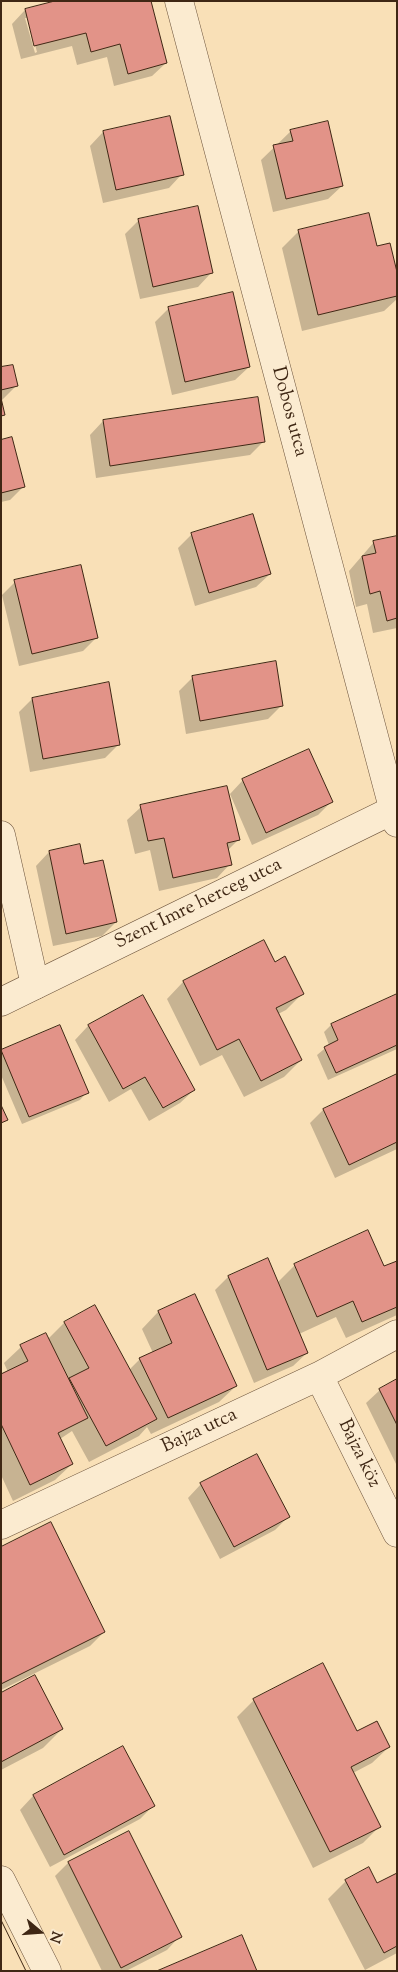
<!DOCTYPE html>
<meta charset="utf-8">
<style>
body{margin:0}
#map{position:relative;width:398px;height:1972px;overflow:hidden;background:#f9e0b7;font-family:"Sorts Mill Goudy",serif}
canvas{display:block}
.frame{position:absolute;inset:0;border:2px solid #3f2714;pointer-events:none}
.north{position:absolute;left:15px;top:1907px;width:50px;height:50px;-webkit-text-stroke:4px #fbebd0;paint-order:stroke;rotate:108deg;font-size:14px;font-weight:700;line-height:20px;text-align:center;color:#3f2714}
.north::after{content:'';display:block;margin:auto;width:18px;height:22px;background:#3f2714;clip-path:polygon(50% 0,100% 100%,50% 72%,0 100%)}
</style>
<div id="map">
<canvas width="398" height="1972"></canvas>
<div class="frame"></div>
<div class="north">N</div>
</div>
<script>
const g = document.querySelector('canvas').getContext('2d');
g.lineJoin = 'round';
function paint(path, color) {
  g.fillStyle = color;
  g.fill(path, 'evenodd');
}
function stroke(path, color, width, dash) {
  g.strokeStyle = color;
  g.lineWidth = width;
  g.lineCap = dash ? 'butt' : 'round';
  g.setLineDash(dash || []);
  g.stroke(path);
}
function write(font, color, halo, rows, align = 'center') {
  g.font = font + ' "Sorts Mill Goudy",serif';
  g.lineWidth = 4;
  g.setLineDash([]);
  g.textBaseline = 'middle';
  g.strokeStyle = halo;
  g.fillStyle = color;
  for (const [text, x, y, turn = 0] of rows) {
    g.save();
    g.translate(x, y);
    g.rotate((+turn || 0) * Math.PI / 180);
    g.textAlign = isNaN(turn) ? turn : align;
    if (halo) g.strokeText(text, 0, 0);
    g.fillText(text, 0, 0);
    g.restore();
  }
}
paint(new Path2D(`
 M60 1 166 63 152 76 114 86 107 57 77 65 72 46 21 59 12 24 25 10ZM25 18H28L37 52 35 53Z
 M291 131 342 186 328 199 273 212 261 160Z
 M103 132 182 174 169 188 103 203 90 146Z
 M139 220 211 273 198 287 140 299 125 234Z
 M299 231 376 248 397 277V299L384 311 302 331 282 248Z
 M169 308 249 367 235 380 172 395 155 322Z
 M1 369 16 386 1 401Z
 M103 421 264 441 250 455 96 478 90 435Z
 M1 441 24 486 10 500 1 502Z
 M191 535 270 574 256 587 195 606 178 548Z
 M397 537V628L373 633 367 604 356 607 349 571 374 542Z
 M15 582 97 637 83 651 19 666 2 595Z
 M275 663 282 705 268 719 186 734 179 691 192 678Z
 M32 699 119 744 105 758 30 772 19 712Z
 M243 780 331 802 318 815 252 845 230 794Z
 M141 807 238 840 227 851 230 864 217 878 159 891 150 850 135 854 127 820Z
 M49 852 83 866 116 922 102 936 53 946 36 866Z
 M263 942 274 963 303 993 286 1010 278 1014 301 1060 284 1077 244 1097 222 1055 200 1066 167 999 183 982Z
 M397 995V1049L328 1080 317 1055 329 1045 324 1032 331 1025Z
 M142 996 194 1090 180 1103 149 1121 131 1089 109 1102 75 1040 88 1026Z
 M2 1051 87 1092 80 1100 22 1124 1 1075Z
 M397 1075V1149L335 1178 310 1123 323 1110Z
 M397 1262V1315L346 1338 336 1317 299 1334 307 1353 293 1366 254 1383 215 1290 228 1277 277 1283 295 1265 383 1268Z
 M194 1295 236 1386 219 1402 151 1434 147 1427 139 1436 89 1462 72 1431 60 1439 72 1464 55 1480 13 1501 1 1475V1375L8 1372 4 1363 21 1347 48 1339 64 1323 95 1306 129 1370 140 1359 153 1353 142 1329 158 1312Z
 M397 1381V1466L366 1403 380 1390Z
 M201 1484 289 1516 275 1530 220 1559 188 1498Z
 M1 1548 104 1632 90 1646 1 1690Z
 M1 1694 62 1729 43 1748 1 1770Z
 M254 1700 357 1733 389 1747 372 1763 353 1773 380 1826 363 1843 313 1868 237 1717Z
 M123 1748 154 1805 140 1819 50 1867 20 1810 33 1796Z
 M128 1833 180 1936 167 1950 126 1971H102L55 1876 68 1863Z
 M397 1874V1953L365 1970 328 1899 346 1881 377 1885Z`), '#0003');
const building = new Path2D(`
 M55 1H151L167 63 128 74 120 44 91 52 86 33 34 46 25 9Z
 M170 116 184 175 116 190 103 131Z
 M328 121 343 186 286 199 273 145 293 141 290 130Z
 M198 206 213 273 153 287 138 219Z
 M369 213 377 246 390 243 397 272V296L318 315 298 230Z
 M233 292 250 367 185 382 168 307Z
 M13 365 18 386 1 390V367Z
 M258 397 265 442 110 466 103 420Z
 M1 398 5 415 1 416Z
 M12 437 25 487 1 493V440Z
 M253 514 271 574 209 593 191 533Z
 M397 536V618L387 621 380 591 370 594 362 556 376 553 373 541Z
 M81 565 98 638 32 654 14 580Z
 M276 661 283 706 200 721 192 676Z
 M109 682 120 745 43 759 32 698Z
 M309 749 333 802 266 833 242 779Z
 M227 786 240 840 227 843 232 865 173 878 164 838 148 841 140 805Z
 M80 844 84 864 103 860 117 922 66 934 49 851Z
 M264 940 275 962 285 956 304 994 276 1008 302 1060 261 1081 239 1039 217 1050 183 981Z
 M397 994V1045L336 1073 324 1047 338 1040 331 1024Z
 M143 995 195 1090 163 1108 145 1077 123 1089 88 1025Z
 M60 1025 89 1093 29 1117 1 1050Z
 M397 1074V1142L349 1165 323 1109Z
 M1 1105 8 1120 1 1123Z
 M368 1230 384 1266 397 1261V1307L362 1322 353 1301 317 1317 294 1264Z
 M268 1258 308 1353 267 1370 228 1276Z
 M195 1294 237 1386 168 1418 139 1358 172 1343 158 1311Z
 M95 1305 157 1419 106 1446 69 1378 89 1368 64 1322Z
 M46 1333 88 1418 58 1433 73 1464 30 1485 1 1424V1374L28 1361 20 1345Z
 M397 1379V1425L379 1389Z
 M257 1454 290 1517 234 1547 200 1483Z
 M51 1522 105 1632 1 1684V1547Z
 M323 1663 357 1731 377 1721 390 1747 351 1767 381 1827 330 1852 253 1699Z
 M35 1675 63 1729 1 1762V1693Z
 M123 1746 155 1806 64 1855 33 1795Z
 M129 1831 182 1937 121 1968 68 1862Z
 M369 1867 377 1883 397 1873V1946L384 1953 345 1880Z
 M242 1935 257 1971H157Z`);
paint(building, '#e29388');
stroke(building, '#3f2714', 1);
const minor = new Path2D(`
 M179 1 397 823
 M1 835 35 985
 M319 1376 397 1533
 M1 1525 319 1376 397 1334`);
const tertiary = new Path2D(`
 M1 1002 397 808
 M1 1880 47 1971`);
stroke(minor, '#6e553d', 29);
stroke(tertiary, '#6e553d', 29);
stroke(minor, '#fbebd0', 28);
stroke(tertiary, '#fbebd0', 28);
stroke(new Path2D(`
 M1 1920 26 1971`), '#3f2714', 1);
write('19px', '#3f2714', '#fbebd0', [
 ["Dobos utca",288,412,75],
 ["Szent Imre herceg utca",199,905,-26],
 ["Bajza utca",200,1432,-25],
 ["Bajza köz",358,1454,64]
]);
</script>
